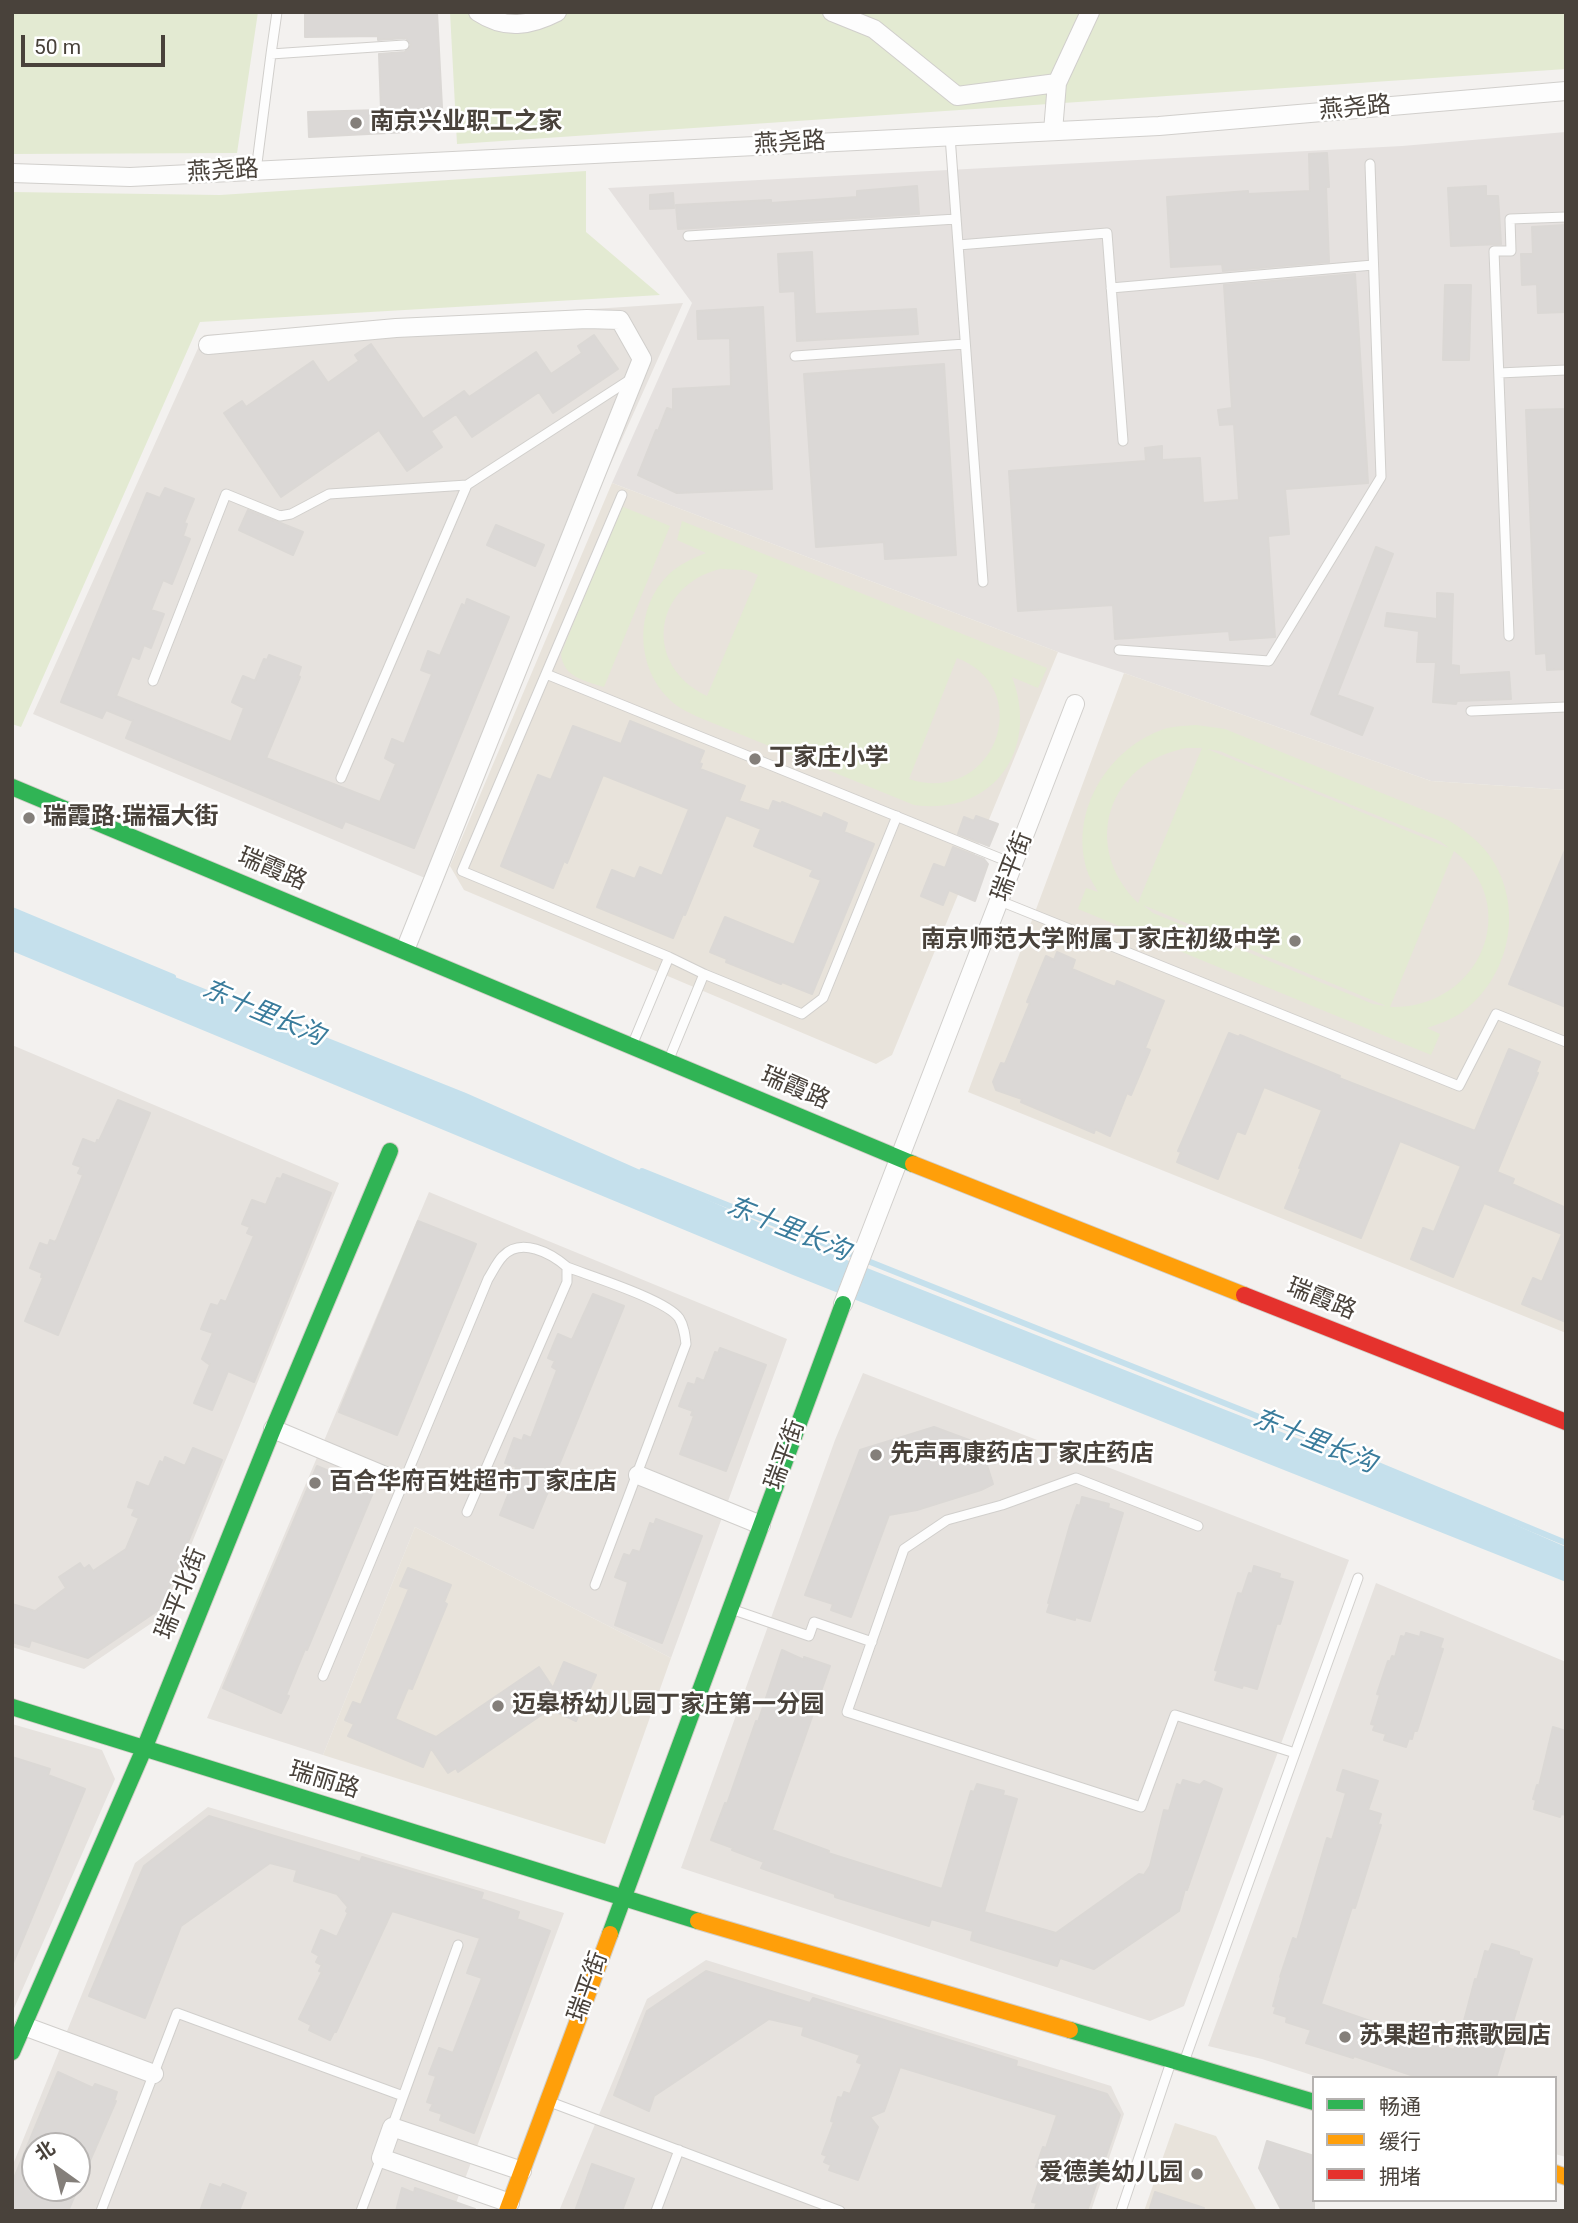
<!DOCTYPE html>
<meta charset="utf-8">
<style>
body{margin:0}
#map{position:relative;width:1578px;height:2223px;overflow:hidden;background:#f3f1ef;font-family:Roboto,"Noto Sans SC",sans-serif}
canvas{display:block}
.frame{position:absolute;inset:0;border:14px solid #49423b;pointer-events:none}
.legend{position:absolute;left:1312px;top:2076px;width:245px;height:126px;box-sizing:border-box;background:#fff;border:2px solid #b6b3b1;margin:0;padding:9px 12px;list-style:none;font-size:21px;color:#49423b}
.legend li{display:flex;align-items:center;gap:14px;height:35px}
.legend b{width:35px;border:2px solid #b6b3b1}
.north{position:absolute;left:21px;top:2132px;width:70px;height:70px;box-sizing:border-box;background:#fff;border:2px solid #b6b3b1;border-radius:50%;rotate:326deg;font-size:19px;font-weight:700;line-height:28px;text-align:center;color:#49423b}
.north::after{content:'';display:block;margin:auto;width:24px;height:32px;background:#847f7a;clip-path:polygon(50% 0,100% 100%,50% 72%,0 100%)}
.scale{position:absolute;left:21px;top:35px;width:144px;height:32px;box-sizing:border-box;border:4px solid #49423b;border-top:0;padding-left:9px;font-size:21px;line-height:24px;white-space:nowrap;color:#49423b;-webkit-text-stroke:5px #fff;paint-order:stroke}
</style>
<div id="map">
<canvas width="1578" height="2223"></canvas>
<div class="frame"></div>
<ul class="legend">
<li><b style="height:9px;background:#30b455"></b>畅通</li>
<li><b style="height:9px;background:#ff9f0a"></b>缓行</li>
<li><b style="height:9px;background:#e5322d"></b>拥堵</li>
</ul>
<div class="north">北</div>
<div class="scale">50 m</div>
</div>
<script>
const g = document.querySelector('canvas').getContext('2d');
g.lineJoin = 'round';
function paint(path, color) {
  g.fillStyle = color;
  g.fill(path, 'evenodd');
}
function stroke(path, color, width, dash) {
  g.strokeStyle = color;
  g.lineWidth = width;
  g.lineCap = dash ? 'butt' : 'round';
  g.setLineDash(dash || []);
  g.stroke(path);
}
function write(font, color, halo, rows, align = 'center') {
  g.font = font + ' Roboto,"Noto Sans SC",sans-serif';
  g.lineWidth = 5;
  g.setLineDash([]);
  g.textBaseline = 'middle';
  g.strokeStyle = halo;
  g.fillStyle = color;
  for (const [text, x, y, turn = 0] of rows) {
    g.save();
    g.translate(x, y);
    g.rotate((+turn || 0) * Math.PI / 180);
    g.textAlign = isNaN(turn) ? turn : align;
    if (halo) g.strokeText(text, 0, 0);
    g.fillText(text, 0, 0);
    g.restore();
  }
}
paint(new Path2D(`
 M683 303 425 878 33 714 204 335Z
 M12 1045 339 1183 162 1616 84 1669 12 1647Z
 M429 1192 787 1339 671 1658 415 1527 323 1755 207 1718Z
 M863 1373 1349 1560 1184 2006 1150 2021 681 1868 835 1440Z
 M1376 1583 1566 1662V2157L1555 2154V2078H1321L1262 2059 1208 2046Z
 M12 1724 102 1750 115 1779 12 2013Z
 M208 1807 564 1913 453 2211H12V2167L135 1863ZM35 2146H77V2188H35Z
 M706 1960 1111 2086 1124 2114 1091 2211H559L647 1999Z`), '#e6e2de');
paint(new Path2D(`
 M1566 132V790L1431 781 1124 673 1058 652 612 483 692 303 608 188 1402 146Z`), '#e5e1df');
paint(new Path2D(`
 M612 483 1058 652 892 1055 876 1064 464 890 450 866Z
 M1124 673 1431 781 1566 790V1333L968 1092Z
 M415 1527 671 1658 605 1844 323 1755Z
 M1175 2123 1216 2136 1257 2211H1144Z`), '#e8e3db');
paint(new Path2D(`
 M12 12H258L237 153 12 154Z
 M450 12H1566V69L457 144Z
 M586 171V232L660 295 200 322 21 727 12 724V192L220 195Z
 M621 506 670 526 604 687C585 681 563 677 561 654Z
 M682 521 1047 668 1038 688 1012 677C1040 750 993 816 914 805L698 717C688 712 678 708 670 700 635 667 634 608 669 574 680 564 693 558 706 553L677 540ZM720 569 746 570 758 575 707 696C643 666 652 586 720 569ZM957 658C1038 689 994 807 909 779Z
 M1196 725 1225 729 1448 820C1464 830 1478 840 1489 855 1525 905 1511 977 1461 1013 1450 1020 1439 1024 1427 1028L1440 1034 1431 1055 1078 909 1086 888 1098 892C1095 886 1090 879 1088 873 1068 816 1105 752 1159 731 1170 726 1184 726 1196 725ZM1187 748H1202L1138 903C1080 846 1108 762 1187 748ZM1207 749 1220 751 1236 758 1440 841 1449 848ZM1454 851C1525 907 1478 1010 1390 1007ZM1143 905 1384 1005 1385 1006 1373 1004 1153 913Z`), '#e3ead2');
paint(new Path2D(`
 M12 912 466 1093 819 1249 1294 1437 1407 1477 1566 1547V1582L793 1275 12 951Z`), '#c5e0ec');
stroke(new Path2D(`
 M12 910 173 977
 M642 1171 1342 1450 1566 1543`), '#c5e0ec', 6);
const building = new Path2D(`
 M437 12 443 126 408 129V132L309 137 308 112 381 110 379 54 405 52 411 45 406 38 378 40V36L305 37V14Z
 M1327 153 1329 187H1326L1329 262 1223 271 1222 264 1171 267 1167 197 1248 191V194L1310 191 1309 154Z
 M917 186 919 214 678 229 676 205 771 200V203L857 197V191Z
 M1486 186V196H1498L1501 244 1451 246 1448 188Z
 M673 193 674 208 650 209V195Z
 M1566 225V312L1538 313 1537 284 1522 285 1521 254H1533L1532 227Z
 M812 252 815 314 916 309 918 334 797 341 795 291 780 292 778 254Z
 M1355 274 1368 483 1285 489 1289 534 1268 536 1275 637 1230 640 1229 631 1115 639 1113 605 1018 611 1009 471 1146 461 1145 448 1162 446V460L1200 458 1203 503 1239 500 1234 424 1220 425 1218 410 1232 408 1224 285Z
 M1445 285H1471L1469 360H1443Z
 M763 307 772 489 677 493 638 475 656 430 658 431 667 408 673 410V389L731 386 730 338 698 339 697 311Z
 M594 335 618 369 553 413 539 392 472 437 456 414 431 431 442 447 407 471 379 430 281 497 224 413 242 401 246 407 313 361 328 383 359 361 355 355 371 344 423 419 464 391 469 397 536 352 551 374 582 353 578 346Z
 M944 364 956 555 885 559 884 542 816 547 804 374Z
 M1566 409V669L1547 670 1546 653 1536 654 1526 410Z
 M165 488 194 499 184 523 187 524 183 536 190 539 172 584 163 580 151 610 164 614 151 648 144 645 139 659 132 656 116 696 231 742 244 708 232 702 243 676 255 681 264 659 267 660 269 655 301 667 298 676 300 677 266 758 380 802 396 764 385 758 392 739 404 744 432 674 421 670 428 651 440 656 462 604 465 606 467 599 509 617 414 848 345 821 342 828 126 738 133 721 106 710 102 718 61 702 147 493 160 498Z
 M248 510 303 532 293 555 239 530Z
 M496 525 544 545 535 566 487 545Z
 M1376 547 1393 554 1337 695 1373 708 1362 735 1311 714Z
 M1437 593 1453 594 1451 665 1459 666V675L1509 672 1511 699 1457 701 1456 704 1433 702 1436 662H1417L1419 631 1385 626 1387 613 1437 619Z
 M630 721 704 751 699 763 702 764 700 769 745 786 739 801 769 811 773 801 781 804 782 802 822 818 824 813 847 823 844 832 874 844 812 994 782 982 781 984 726 962 727 959 710 952 725 917 794 945 821 880 810 876 813 870 754 846 761 829 726 815 685 915 683 914 673 938 597 907 612 870 635 879 640 867 662 876 689 809 603 775 567 863 564 861 553 888 501 866 538 775 551 780 573 726 621 744Z
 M976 816 998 824 989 846 958 834 964 817 974 821Z
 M953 847 984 859 988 864 975 901 949 890 943 905 921 896 934 864 945 868Z
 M1566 848V1007L1509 984Z
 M1057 952 1075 960 1072 969 1115 987 1117 981 1164 1001 1145 1048 1150 1050 1131 1095 1127 1093 1110 1136 1095 1129 1094 1133 1021 1102 1022 1099 996 1090 993 1082 1001 1063 1005 1064 1030 1003 1027 1002 1046 956 1054 960Z
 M1229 1033 1239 1037 1240 1035 1340 1076 1339 1078 1475 1131 1509 1049 1540 1062 1536 1072 1538 1073 1497 1172 1514 1179 1512 1184 1566 1208V1322L1522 1304 1533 1278 1542 1282 1562 1234 1484 1203 1453 1277 1411 1259 1423 1228 1434 1232 1461 1166 1400 1141 1361 1238 1285 1208 1301 1169 1299 1168 1322 1110 1264 1087 1245 1134 1237 1131 1218 1179 1177 1162 1181 1152 1178 1151Z
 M118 1100 150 1113 58 1335 25 1321 43 1278 41 1277 42 1273 30 1268 40 1243 48 1246 50 1240 55 1242 57 1239 83 1175 78 1173 81 1167 73 1164 83 1139 96 1144 97 1140 99 1141Z
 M283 1174 331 1193 254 1382 228 1371 212 1410 194 1403 210 1365 202 1359 213 1333 201 1329 211 1304 218 1306 221 1300 226 1302 254 1236 247 1233 250 1227 242 1224 252 1200 266 1205 277 1178 281 1179Z
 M418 1221 476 1244 397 1435 339 1412Z
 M593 1294 624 1306 533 1528 500 1515 517 1472 515 1471 516 1467 505 1463 514 1438 522 1441 524 1435 531 1438 557 1370 552 1367 555 1361 548 1358 558 1334 572 1340Z
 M720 1348 766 1365 726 1471 680 1454 694 1416 691 1415 693 1411 679 1406 688 1383 695 1385 697 1378 704 1381 715 1352 718 1353Z
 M934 1427 969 1440 972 1453 978 1451 981 1463 986 1462 993 1484 981 1490 917 1510 889 1515 851 1617 831 1610 833 1604 805 1595 860 1450Z
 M193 1448 222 1460 160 1609 88 1658 31 1640 29 1647 12 1642V1604L35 1611 66 1588 59 1577 80 1563 84 1569 89 1565 93 1571 126 1549 139 1518 132 1515 135 1509 128 1507 137 1482 149 1487 160 1461 163 1463 165 1457 185 1466Z
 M317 1466 374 1490 307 1650 305 1649 286 1695 289 1696 281 1713 223 1688Z
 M1082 1497 1109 1504 1108 1508 1123 1513 1090 1621 1075 1617V1620L1047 1612 1050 1603H1048L1070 1525 1077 1505 1080 1506Z
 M656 1519 702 1536 662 1643 615 1625 628 1582 615 1577 624 1554 630 1556 633 1550 640 1552 650 1523 654 1525Z
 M1254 1566 1280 1574 1279 1578 1293 1582 1280 1624 1277 1623 1257 1689 1243 1685 1242 1688 1215 1680 1218 1671 1215 1670 1238 1593 1242 1594 1249 1573 1252 1574Z
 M408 1568 451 1585 444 1602 447 1604 412 1689 408 1688 395 1719 436 1737 539 1667 553 1688 564 1662 596 1675 576 1721 550 1709 458 1772 456 1768 448 1773 431 1748 423 1767 348 1736 354 1724 345 1720 353 1702 361 1705 409 1589 400 1586Z
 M1421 1632 1443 1639 1440 1648 1443 1649 1417 1731H1414L1412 1739 1409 1738 1406 1747 1384 1740 1386 1734 1373 1730 1375 1725 1371 1724 1380 1695 1377 1694 1388 1661 1390 1662 1392 1656 1395 1657 1401 1636 1405 1637 1406 1633 1420 1637Z
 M782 1650 804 1660V1657L830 1666 772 1830 829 1851 828 1853 942 1889 971 1791 974 1792 977 1784 1004 1791 1003 1795 1017 1799 984 1912 1056 1933 1139 1874 1144 1875 1150 1866 1164 1810 1169 1811 1177 1784 1181 1786 1183 1780 1200 1785 1204 1781 1222 1789 1187 1890 1185 1889 1179 1911 1094 1969 1060 1958 1057 1966 971 1940 973 1931 931 1919 929 1926 835 1897V1894L761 1868 764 1862 732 1850 733 1848 711 1840 725 1803 727 1804 756 1721 758 1722Z
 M1553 1727 1566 1731V1815L1561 1814 1560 1817 1534 1809 1536 1800 1533 1799 1537 1785 1539 1786Z
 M12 1757 50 1769 48 1775 85 1789 13 1963Z
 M1343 1770 1378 1781 1368 1810 1381 1814 1378 1824 1381 1825 1355 1908 1352 1907 1321 2004 1454 2050 1460 2036 1475 1979 1477 1980 1485 1951 1489 1952 1492 1944 1519 1952V1955L1532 1959 1496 2078H1420L1354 2056 1353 2058 1306 2043 1311 2030 1286 2022 1287 2017 1274 2013 1276 2007 1273 2006 1281 1977H1280L1293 1938 1297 1940 1327 1838 1332 1840 1346 1793 1337 1790Z
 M209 1816 360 1862 362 1857 483 1893 481 1899 519 1912 517 1919 550 1931 474 2133 440 2120 442 2114 430 2110 433 2104 427 2102 436 2076 429 2074 439 2048 453 2053 482 1978 467 1973 480 1938 392 1911 336 2032H334L330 2040 309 2030 311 2025 299 2019 322 1972 319 1971 322 1965 316 1962 319 1956 312 1952 321 1930 337 1937 348 1913 346 1911 348 1907 337 1894 294 1881 297 1870 270 1863 181 1926 145 2018 89 1996 144 1866Z
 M706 1971 810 2003 813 1998 1017 2061 1016 2066 1107 2094 1120 2115 1087 2211H1034L1037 2203 1032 2202 1043 2169 1036 2167 1043 2147 1046 2148 1057 2115 900 2067 884 2111 870 2117 878 2127 858 2180 829 2170 831 2165 824 2162 827 2156 822 2154 834 2122 831 2121 838 2097 842 2098 844 2092 850 2094 862 2064 857 2062 860 2055 802 2035 804 2027 769 2019 654 2096 649 2111 614 2095 647 2011Z
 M58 2072 93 2088 95 2084 117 2092 114 2101H116L68 2211H12V2183ZM35 2146H77V2188H35Z
 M1267 2141 1314 2156V2211H1282L1259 2168Z
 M592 2164 634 2179 622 2211H575Z
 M210 2184 221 2188 223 2184 246 2193 239 2211H200Z
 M402 2188 414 2193 415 2188 475 2209 474 2211H396Z
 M1155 2192 1204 2208 1203 2211H1149Z`);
paint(building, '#dbd8d6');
stroke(building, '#dbd8d5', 2);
const lane = new Path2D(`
 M271 54 277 12
 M950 136 983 582
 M256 171 271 54 404 45
 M688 236 956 219
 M958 245 1107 233 1123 441
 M1111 288 1373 265
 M795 356 965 344
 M1499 373 1566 370
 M622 495 462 871 669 957
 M1509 636 1494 251H1511L1510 219 1566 217
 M1119 650 1269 661 1381 477 1370 164
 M546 674 1014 864
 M153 681 226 494 280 516 291 514 329 494 467 485
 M1471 711 1566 707
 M341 778 467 485 631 379
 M1000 901 1459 1086 1496 1014 1566 1042
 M704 974 802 1014 823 998 897 816
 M633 1043 669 957 704 974 669 1059
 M567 1267C590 1276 667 1300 679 1318 684 1326 685 1335 686 1344L595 1585
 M1198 1526 1076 1478 1002 1505 947 1520 904 1549 847 1712 1141 1807 1175 1715 1295 1753
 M731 1609 809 1636 814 1622 872 1642
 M323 1676 488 1279C493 1271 497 1262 503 1256 521 1237 551 1253 567 1267V1282L467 1512
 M1184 2062 1358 1578
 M550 2102 840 2211
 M392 2127 458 1945
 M101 2211 177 2013 403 2096
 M361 2211 381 2158
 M656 2211 679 2150
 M1121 2211 1171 2062`);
const street = new Path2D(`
 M478 12C505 30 530 26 557 12
 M832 12 874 29 957 96 1057 83
 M1053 131 1057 83 1090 12
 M12 173 130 177 1159 126 1566 91
 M208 345 396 328 587 319 620 320 642 359 405 950
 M843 1304 1075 704
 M273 1429 402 1483
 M638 1475 761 1525
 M24 2026 154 2074
 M510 2203 381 2158 392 2127 522 2171`);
const fast = new Path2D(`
 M12 787 913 1164
 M12 1707 698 1921
 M610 1934 843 1304
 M1070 2030 1314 2102
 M12 2052 144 1749 273 1429 390 1151`);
const slow = new Path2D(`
 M913 1164 1244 1295
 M698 1921 1070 2030
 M1555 2173 1566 2177
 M507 2211 610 1934`);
const jam = new Path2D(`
 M1244 1295 1566 1422`);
stroke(lane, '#d1cfcc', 11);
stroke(street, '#d1cfcc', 20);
stroke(fast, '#d1cdc6', 18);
stroke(slow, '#d1cdc6', 18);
stroke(jam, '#d1cdc6', 18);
stroke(lane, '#fdfdfd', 9);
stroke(street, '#fdfdfd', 18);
stroke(fast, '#30b455', 16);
stroke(slow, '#ff9f0a', 16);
stroke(jam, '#e5322d', 16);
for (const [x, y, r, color] of [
 [356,123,7,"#847f7a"],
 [755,759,7,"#847f7a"],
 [29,818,7,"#847f7a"],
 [1295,941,7,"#847f7a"],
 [876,1455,7,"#847f7a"],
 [315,1483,7,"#847f7a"],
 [498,1706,7,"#847f7a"],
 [1345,2037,7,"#847f7a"],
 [1197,2174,7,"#847f7a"]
]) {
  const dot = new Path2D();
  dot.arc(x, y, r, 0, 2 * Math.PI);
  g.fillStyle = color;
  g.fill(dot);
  stroke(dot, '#fff', 2.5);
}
write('24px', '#49423b', '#fff', [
 ["燕尧路",1355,109,-5],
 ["燕尧路",790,144,-3],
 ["燕尧路",223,172,-3],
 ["瑞平街",1013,867,-69],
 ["瑞霞路",272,870,23],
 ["瑞霞路",795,1089,23],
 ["瑞霞路",1321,1300,22],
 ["瑞平街",786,1455,-70],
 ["瑞平北街",182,1594,-68],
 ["瑞丽路",324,1781,17],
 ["瑞平街",589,1987,-70]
]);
write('bold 24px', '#49423b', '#fff', [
 ["南京兴业职工之家",370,123],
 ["丁家庄小学",769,759],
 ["瑞霞路·瑞福大街",43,818],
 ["南京师范大学附属丁家庄初级中学",1281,941,"right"],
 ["先声再康药店丁家庄药店",890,1455],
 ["百合华府百姓超市丁家庄店",329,1483],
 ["迈皋桥幼儿园丁家庄第一分园",512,1706],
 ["苏果超市燕歌园店",1359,2037],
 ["爱德美幼儿园",1183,2174,"right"]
], 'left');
write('italic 26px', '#3a7c9c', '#fff', [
 ["东十里长沟",263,1014,23],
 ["东十里长沟",788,1230,22],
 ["东十里长沟",1314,1442,22]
]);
</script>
